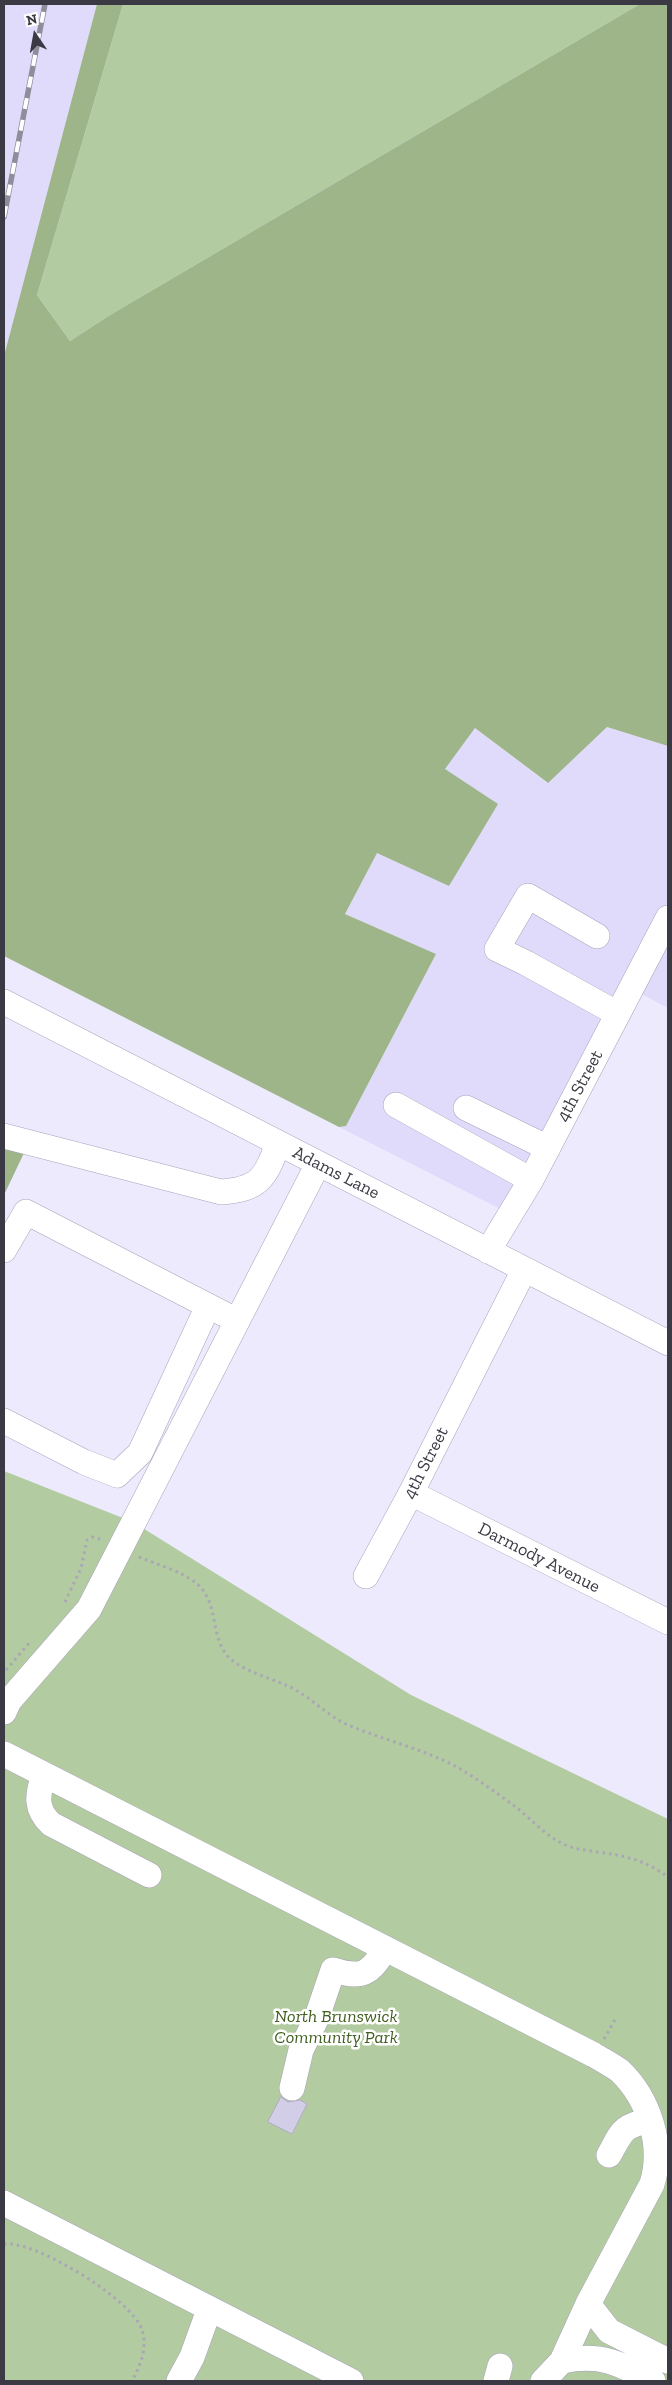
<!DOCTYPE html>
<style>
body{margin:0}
#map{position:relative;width:672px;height:2385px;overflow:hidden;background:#edeafe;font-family:"Zilla Slab",serif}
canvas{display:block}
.frame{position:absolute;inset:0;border:5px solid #3b3943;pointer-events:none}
.north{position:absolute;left:10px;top:10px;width:50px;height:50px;-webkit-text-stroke:4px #fff;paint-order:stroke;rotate:348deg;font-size:14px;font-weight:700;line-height:20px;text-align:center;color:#3b3943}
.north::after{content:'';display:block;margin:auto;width:18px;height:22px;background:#3b3943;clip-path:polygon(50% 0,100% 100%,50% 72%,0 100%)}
</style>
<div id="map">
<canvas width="672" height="2385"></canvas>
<div class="frame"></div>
<div class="north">N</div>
</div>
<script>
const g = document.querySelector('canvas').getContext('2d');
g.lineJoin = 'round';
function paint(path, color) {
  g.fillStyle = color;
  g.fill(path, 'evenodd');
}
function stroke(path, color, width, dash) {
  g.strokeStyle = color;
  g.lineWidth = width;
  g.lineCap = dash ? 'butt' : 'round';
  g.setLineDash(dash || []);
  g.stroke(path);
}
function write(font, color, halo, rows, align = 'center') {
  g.font = font + ' "Zilla Slab",serif';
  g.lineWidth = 5;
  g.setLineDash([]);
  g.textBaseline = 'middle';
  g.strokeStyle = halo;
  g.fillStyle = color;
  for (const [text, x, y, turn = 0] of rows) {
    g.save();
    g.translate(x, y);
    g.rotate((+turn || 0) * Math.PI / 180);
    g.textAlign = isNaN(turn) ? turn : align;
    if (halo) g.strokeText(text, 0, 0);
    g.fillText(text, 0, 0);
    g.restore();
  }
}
paint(new Path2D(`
 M4 4H97L4 356Z
 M607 727 668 746V1008L632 989 512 1215 339 1127 346 1126 436 954 345 914 377 852 450 886 445 769 475 728 547 783Z`), '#e1dbfb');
paint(new Path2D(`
 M123 4H640L110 315 70 341 37 295Z
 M4 1471 133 1522 411 1695 668 1819V2381H4Z`), '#b3cba0');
paint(new Path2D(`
 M97 4H123L37 295 70 341 110 315 640 4H668V746L607 727 548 783 475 728 445 769 498 804 449 886 377 853 345 914 436 954 346 1126 339 1127 4 956V356Z
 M4 1149 24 1153 4 1195Z`), '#9db589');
const building = new Path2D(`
 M281 2097 288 2102 300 2100 307 2104 292 2134 268 2122Z`);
paint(building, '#d3cee7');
stroke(building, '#b1adc4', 1);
const minor = new Path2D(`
 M597 936 528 896 497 949 526 963 618 1014
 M4 1002 668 1343
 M396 1105 531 1180
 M466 1108 548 1148
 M4 1136 221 1192C260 1189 265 1178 278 1144
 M4 1250 26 1212 224 1314
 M488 1251 531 1180 668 918
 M4 1421 84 1462 117 1475 140 1453 208 1306
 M411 1493 668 1622
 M366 1576 411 1493 524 1270
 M4 1712 9 1701 89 1609 318 1164
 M4 1754 594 2055C602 2060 612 2065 620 2071 649 2099 664 2145 652 2184L588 2304 562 2361 543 2381
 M44 1775C37 1795 35 1809 51 1824L149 1875
 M292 2088 301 2050 317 2017 333 1970C362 1979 371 1974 385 1948
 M609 2155C623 2130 621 2127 650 2120
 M4 2203 351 2381
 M588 2304 609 2331 668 2361
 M562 2361C601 2353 619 2363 653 2381
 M179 2381 192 2357 209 2310
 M496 2381 500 2366`);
stroke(minor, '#a7a3ba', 26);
stroke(new Path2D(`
 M139 1557C158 1565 182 1571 197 1584 221 1604 208 1642 233 1661 249 1673 270 1678 288 1686 310 1696 326 1715 348 1725 384 1740 423 1749 457 1767 478 1779 498 1794 517 1808 533 1821 549 1839 568 1846 578 1850 588 1850 598 1852 626 1856 645 1860 668 1877
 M65 1602 81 1568 87 1540 92 1537 103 1540
 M6 1670 30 1642
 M604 2039 616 2018
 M4 2244C35 2240 133 2300 142 2330 148 2348 140 2366 132 2381`), '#a9a6b6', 3, [2.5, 4]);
stroke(minor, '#fff', 25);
const rail = new Path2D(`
 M4 217 45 4`);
stroke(rail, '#8f8d9c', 5.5);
stroke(rail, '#fff', 4, [11]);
write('18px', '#3b3943', '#fff', [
 ["4th Street",580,1086,-62],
 ["Adams Lane",336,1173,27],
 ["4th Street",426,1463,-63],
 ["Darmody Avenue",539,1558,27]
]);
write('italic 18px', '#405e1f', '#fff', [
 ["North Brunswick",336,2017],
 ["Community Park",336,2038]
]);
</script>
